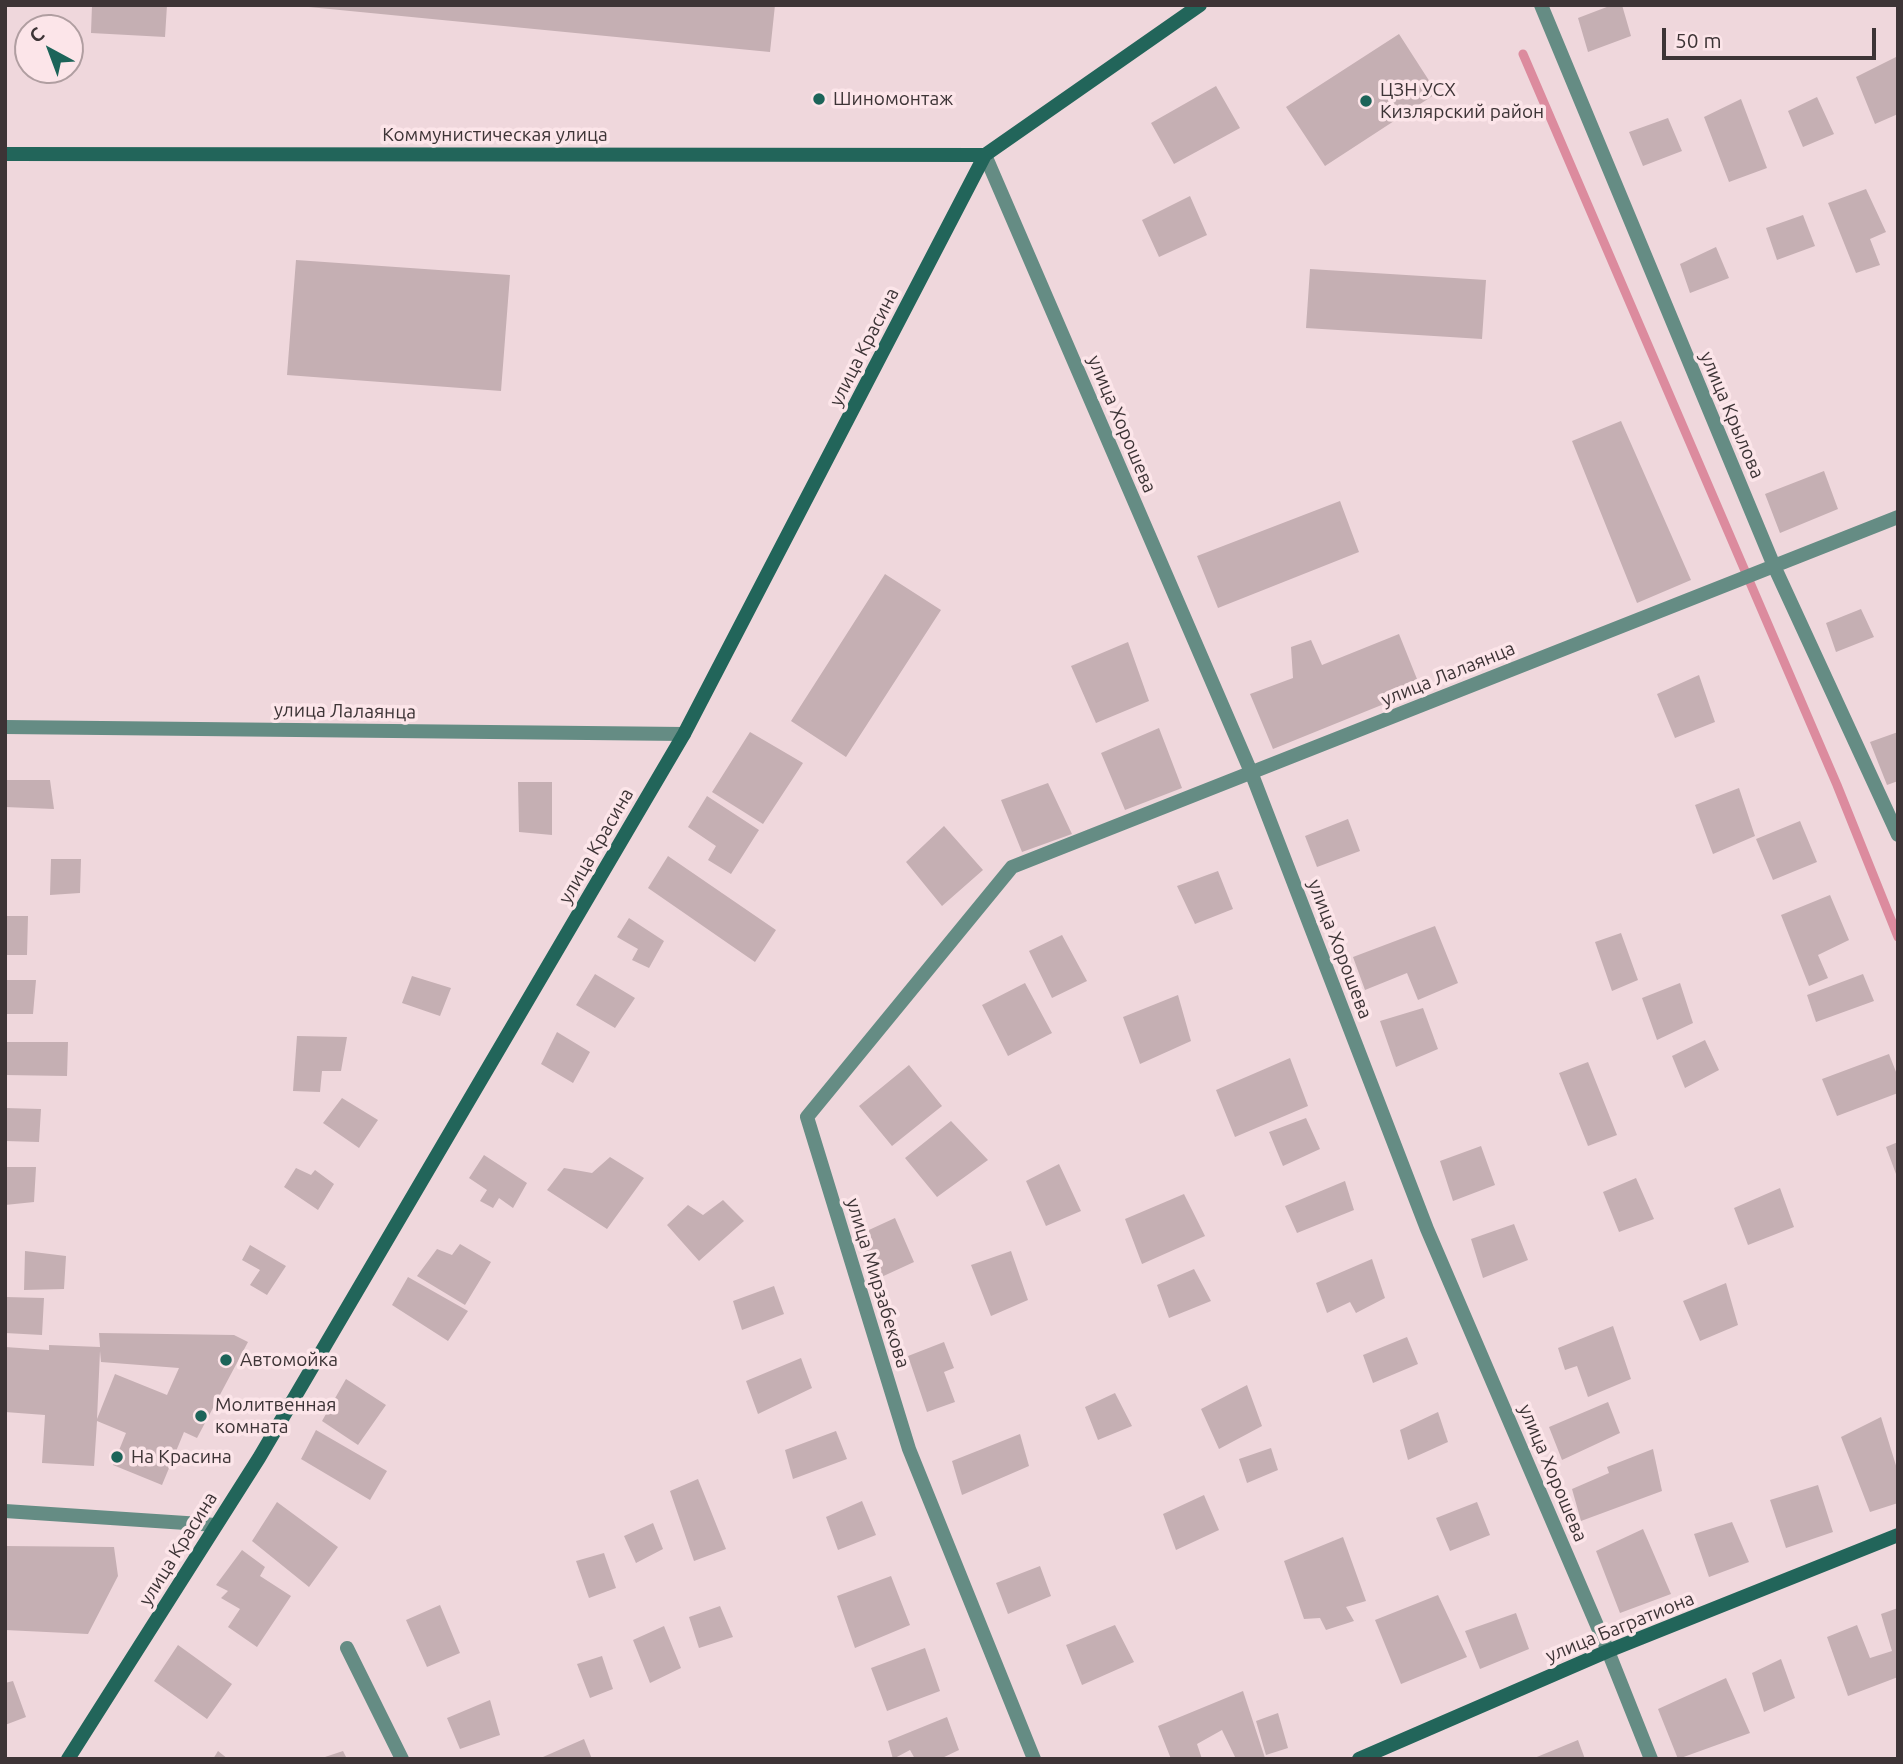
<!DOCTYPE html>
<meta charset="utf-8">
<style>
body{margin:0}
#map{position:relative;width:1903px;height:1764px;overflow:hidden;background:#efd7dc;font-family:Ubuntu,sans-serif}
canvas{display:block}
.frame{position:absolute;inset:0;border:7px solid #3d3436;pointer-events:none}
.north{position:absolute;left:14px;top:14px;width:70px;height:70px;box-sizing:border-box;background:#fce5e9;border:2px solid #b09ea1;border-radius:50%;rotate:319deg;font-size:19px;font-weight:700;line-height:28px;text-align:center;color:#3d3436}
.north::after{content:'';display:block;margin:auto;width:24px;height:32px;background:#1c6459;clip-path:polygon(50% 0,100% 100%,50% 72%,0 100%)}
.scale{position:absolute;left:1662px;top:28px;width:214px;height:32px;box-sizing:border-box;border:4px solid #3d3436;border-top:0;padding-left:9px;font-size:21px;line-height:24px;white-space:nowrap;color:#3d3436;-webkit-text-stroke:5px #fce5e9;paint-order:stroke}
</style>
<div id="map">
<canvas width="1903" height="1764"></canvas>
<div class="frame"></div>
<div class="north">С</div>
<div class="scale">50 m</div>
</div>
<script>
const g = document.querySelector('canvas').getContext('2d');
g.lineJoin = 'round';
function stroke(path, color, width, dash) {
  g.strokeStyle = color;
  g.lineWidth = width;
  g.lineCap = dash ? 'butt' : 'round';
  g.setLineDash(dash || []);
  g.stroke(path);
}
function paint(path, color) {
  g.fillStyle = color;
  g.fill(path, 'evenodd');
}
function write(font, color, halo, rows, align = 'center') {
  g.font = font + ' Ubuntu,sans-serif';
  g.lineWidth = 7;
  g.setLineDash([]);
  g.textBaseline = 'middle';
  g.strokeStyle = halo;
  g.fillStyle = color;
  for (const [text, x, y, turn = 0] of rows) {
    g.save();
    g.translate(x, y);
    g.rotate((+turn || 0) * Math.PI / 180);
    g.textAlign = isNaN(turn) ? turn : align;
    if (halo) g.strokeText(text, 0, 0);
    g.fillText(text, 0, 0);
    g.restore();
  }
}
stroke(new Path2D(`
 M1523 54 1837 785 1898 937`), '#dc8b9e', 9);
paint(new Path2D(`
 M92 5H167L165 37 91 33Z
 M309 5H775L770 52 309 7Z
 M1612 5H1622L1631 36 1588 52 1578 18Z
 M1399 34 1437 93 1325 166 1286 107Z
 M1898 56V114L1875 124 1856 77Z
 M1216 86 1240 128 1174 164 1151 123Z
 M1817 97 1834 134 1803 147 1788 111Z
 M1741 99 1767 168 1729 182 1704 117Z
 M1668 118 1682 151 1643 166 1629 132Z
 M1866 189 1886 232 1870 239 1880 265 1856 273 1828 203Z
 M1190 196 1207 235 1159 257 1142 220Z
 M1803 215 1815 246 1777 260 1766 228Z
 M1716 247 1729 278 1690 293 1680 264Z
 M296 260 510 275 501 391 287 375Z
 M1310 269 1486 280 1482 339 1306 328Z
 M1621 421 1691 580 1637 603 1572 441Z
 M1824 471 1838 509 1780 533 1765 494Z
 M1340 501 1359 552 1218 608 1197 556Z
 M885 574 941 610 846 757 791 721Z
 M1861 609 1874 637 1836 652 1826 623Z
 M1399 634 1421 689 1273 749 1250 694 1293 678 1291 647 1311 640 1322 665Z
 M1128 642 1149 701 1096 723 1071 666Z
 M1699 675 1715 722 1675 738 1657 694Z
 M1159 728 1182 788 1125 810 1101 753Z
 M750 732 803 763 763 824 712 792Z
 M1898 732V781L1887 785 1870 742Z
 M5 780H50L54 809 5 807Z
 M518 782H552V835L519 832Z
 M1048 783 1072 834 1022 852 1001 800Z
 M1739 788 1755 836 1713 854 1695 805Z
 M707 796 759 830 731 874 708 860 716 846 688 827Z
 M1348 819 1360 851 1317 867 1305 836Z
 M1800 821 1817 862 1773 880 1756 839Z
 M944 826 983 870 942 906 906 862Z
 M668 856 776 930 755 962 648 888Z
 M51 859H81L80 893 50 895Z
 M1218 871 1233 909 1195 924 1177 886Z
 M1830 895 1849 940 1818 955 1828 978 1809 986 1781 915Z
 M5 916H28L27 955H5Z
 M629 918 664 941 649 968 632 960 638 949 617 937Z
 M1435 926 1458 983 1418 1000 1407 973 1365 990 1353 957Z
 M1621 933 1638 980 1612 991 1595 942Z
 M1062 935 1087 981 1052 998 1029 951Z
 M595 974 635 998 615 1028 576 1005Z
 M1863 974 1874 1001 1816 1022 1807 995Z
 M412 976 451 988 440 1016 402 1003Z
 M5 980H36L33 1014H5Z
 M1025 983 1052 1033 1008 1056 982 1005Z
 M1680 983 1693 1023 1657 1040 1642 998Z
 M1178 995 1191 1041 1140 1064 1123 1017Z
 M1423 1008 1438 1049 1396 1067 1380 1021Z
 M557 1032 590 1052 573 1083 541 1064Z
 M297 1036 347 1037 341 1071H322L320 1092 293 1091Z
 M1705 1040 1719 1070 1685 1088 1672 1056Z
 M5 1042H68L67 1076 5 1075Z
 M1889 1054 1898 1077V1093L1837 1116 1822 1079Z
 M1290 1058 1308 1106 1235 1137 1216 1090Z
 M1588 1062 1617 1135 1588 1146 1559 1073Z
 M909 1065 942 1106 892 1146 859 1106Z
 M342 1098 378 1120 359 1148 323 1123Z
 M5 1108 41 1109 39 1142 5 1141Z
 M1306 1118 1320 1149 1283 1166 1269 1132Z
 M951 1121 988 1160 937 1197 905 1158Z
 M1898 1142V1174H1896L1886 1147Z
 M1481 1146 1495 1185 1453 1201 1440 1161Z
 M484 1155 527 1183 513 1208 499 1198 493 1208 480 1201 487 1190 469 1178Z
 M610 1157 644 1178 607 1229 547 1190 564 1168 592 1173Z
 M1059 1164 1081 1211 1046 1226 1026 1181Z
 M5 1167H36L34 1202 5 1205Z
 M296 1168 311 1175 315 1170 334 1184 318 1210 284 1187Z
 M1636 1178 1654 1219 1619 1232 1603 1192Z
 M1345 1181 1354 1210 1297 1233 1285 1206Z
 M1780 1188 1794 1227 1748 1245 1734 1208Z
 M1184 1194 1205 1236 1142 1264 1125 1219Z
 M723 1200 744 1221 699 1261 667 1225 688 1205 703 1215Z
 M895 1218 914 1262 877 1279 858 1235Z
 M1514 1224 1528 1260 1483 1278 1471 1239Z
 M460 1244 491 1262 465 1305 417 1276 437 1249 452 1255Z
 M250 1245 286 1266 267 1295 250 1285 260 1270 242 1260Z
 M25 1251 66 1256 64 1289 24 1290Z
 M1011 1251 1028 1300 991 1316 971 1265Z
 M1372 1259 1385 1298 1356 1313 1350 1302 1327 1313 1316 1283Z
 M1194 1269 1211 1301 1169 1318 1157 1285Z
 M408 1277 468 1311 448 1341 392 1305Z
 M1726 1283 1738 1325 1700 1341 1683 1301Z
 M774 1286 784 1314 742 1330 733 1301Z
 M5 1297 44 1298 42 1335 5 1333Z
 M1613 1326 1631 1379 1588 1397 1577 1366 1565 1370 1558 1348Z
 M99 1333 234 1335 248 1342 197 1438 184 1432 162 1485 113 1465 126 1433 97 1421 94 1466 42 1463 45 1415 5 1412V1347L49 1350V1345L100 1347ZM100 1351 101 1362 179 1368 167 1395 115 1374 97 1419Z
 M1407 1337 1418 1364 1373 1383 1363 1355Z
 M944 1342 954 1368 944 1372 955 1402 927 1412 908 1356Z
 M801 1358 812 1388 758 1414 746 1381Z
 M346 1379 386 1405 358 1445 322 1421Z
 M1247 1385 1262 1426 1219 1449 1201 1409Z
 M1115 1393 1132 1426 1098 1440 1085 1407Z
 M1608 1402 1620 1433 1562 1460 1549 1427Z
 M1438 1412 1448 1442 1408 1460 1400 1430Z
 M1881 1417 1898 1472V1503L1870 1512 1841 1437Z
 M316 1430 387 1471 370 1500 301 1459Z
 M836 1431 847 1459 793 1479 785 1450Z
 M1020 1434 1029 1466 962 1495 952 1461Z
 M1271 1448 1278 1470 1247 1483 1239 1459Z
 M1653 1449 1662 1491 1581 1521 1572 1489 1609 1473 1607 1467Z
 M698 1479 726 1549 694 1561 670 1491Z
 M1818 1485 1833 1532 1786 1548 1770 1500Z
 M1204 1495 1219 1530 1176 1550 1163 1514Z
 M862 1501 876 1535 838 1550 826 1517Z
 M277 1502 338 1547 309 1587 252 1541Z
 M1477 1502 1490 1535 1450 1551 1436 1518Z
 M1732 1522 1749 1562 1709 1577 1694 1534Z
 M653 1523 663 1549 636 1563 624 1536Z
 M1643 1529 1671 1594 1620 1613 1596 1551Z
 M1343 1537 1366 1601 1346 1607 1354 1621 1326 1630 1320 1618 1304 1619 1284 1561Z
 M5 1546 114 1547 118 1576 88 1634 5 1630Z
 M242 1550 265 1567 260 1576 291 1596 257 1647 228 1627 240 1609 221 1598 228 1591 216 1585Z
 M604 1553 616 1588 589 1598 576 1561Z
 M1040 1566 1051 1596 1008 1614 996 1583Z
 M891 1576 910 1625 855 1648 837 1596Z
 M1438 1595 1467 1657 1401 1684 1375 1620Z
 M440 1605 460 1653 427 1667 406 1620Z
 M720 1606 733 1637 699 1648 689 1617Z
 M1898 1608V1677L1848 1696 1827 1637 1857 1625 1870 1658 1892 1651 1881 1614Z
 M1516 1613 1529 1649 1480 1669 1465 1631Z
 M1115 1625 1134 1662 1082 1685 1066 1645Z
 M664 1626 681 1668 650 1683 633 1640Z
 M178 1645 232 1684 207 1719 154 1681Z
 M925 1648 940 1691 887 1711 871 1668Z
 M602 1656 613 1689 590 1698 577 1664Z
 M1781 1659 1795 1698 1764 1712 1752 1673Z
 M1726 1678 1750 1733 1678 1759 1658 1709Z
 M13 1681 26 1717 5 1725V1683Z
 M1243 1691 1265 1758 1236 1759 1222 1730 1197 1744 1202 1759H1171L1158 1726Z
 M490 1700 500 1735 460 1749 447 1718Z
 M1278 1713 1288 1748 1266 1755 1256 1721Z
 M947 1717 959 1750 940 1759H915L910 1750 893 1759 888 1741Z
 M584 1739 592 1759H544L543 1757Z
 M1578 1740 1585 1759H1532Z
 M218 1751 228 1759H213Z
 M343 1751 347 1759H322V1758Z`), '#c5afb3');
stroke(new Path2D(`
 M1541 5 1774 566 1898 835
 M985 155 1251 772 1427 1229 1608 1651 1651 1759
 M5 727 684 734
 M5 1511 216 1525
 M347 1648 402 1759
 M1034 1759 909 1449 807 1117 1012 867 1898 517`), '#658c84', 14);
stroke(new Path2D(`
 M5 154 985 155
 M68 1759 259 1458 684 734 985 155 1200 5
 M1359 1759 1608 1651 1898 1535`), '#22655a', 14);
for (const [x, y, r, color] of [
 [819,99,7,"#1c6459"],
 [1366,101,7,"#1c6459"],
 [226,1360,7,"#1c6459"],
 [201,1416,7,"#1c6459"],
 [117,1457,7,"#1c6459"]
]) {
  const dot = new Path2D();
  dot.arc(x, y, r, 0, 2 * Math.PI);
  g.fillStyle = color;
  g.fill(dot);
  stroke(dot, '#fce5e9', 2.5);
}
write('19px', '#3d3436', '#fce5e9', [
 ["ЦЗН УСХ",1380,90],
 ["Кизлярский район",1380,112],
 ["Шиномонтаж",833,99],
 ["Автомойка",240,1360],
 ["Молитвенная",215,1405],
 ["комната",215,1427],
 ["На Красина",131,1457]
], 'left');
write('19px', '#3d3436', '#fce5e9', [
 ["Коммунистическая улица",495,135],
 ["улица Красина",864,347,-63],
 ["улица Крылова",1732,415,67],
 ["улица Хорошева",1122,424,67],
 ["улица Лалаянца",1448,674,-22],
 ["улица Лалаянца",345,711,1],
 ["улица Красина",596,846,-60],
 ["улица Хорошева",1340,949,69],
 ["улица Мирзабекова",878,1283,73],
 ["улица Хорошева",1553,1473,67],
 ["улица Красина",178,1549,-58],
 ["улица Багратиона",1620,1627,-22]
]);
</script>
